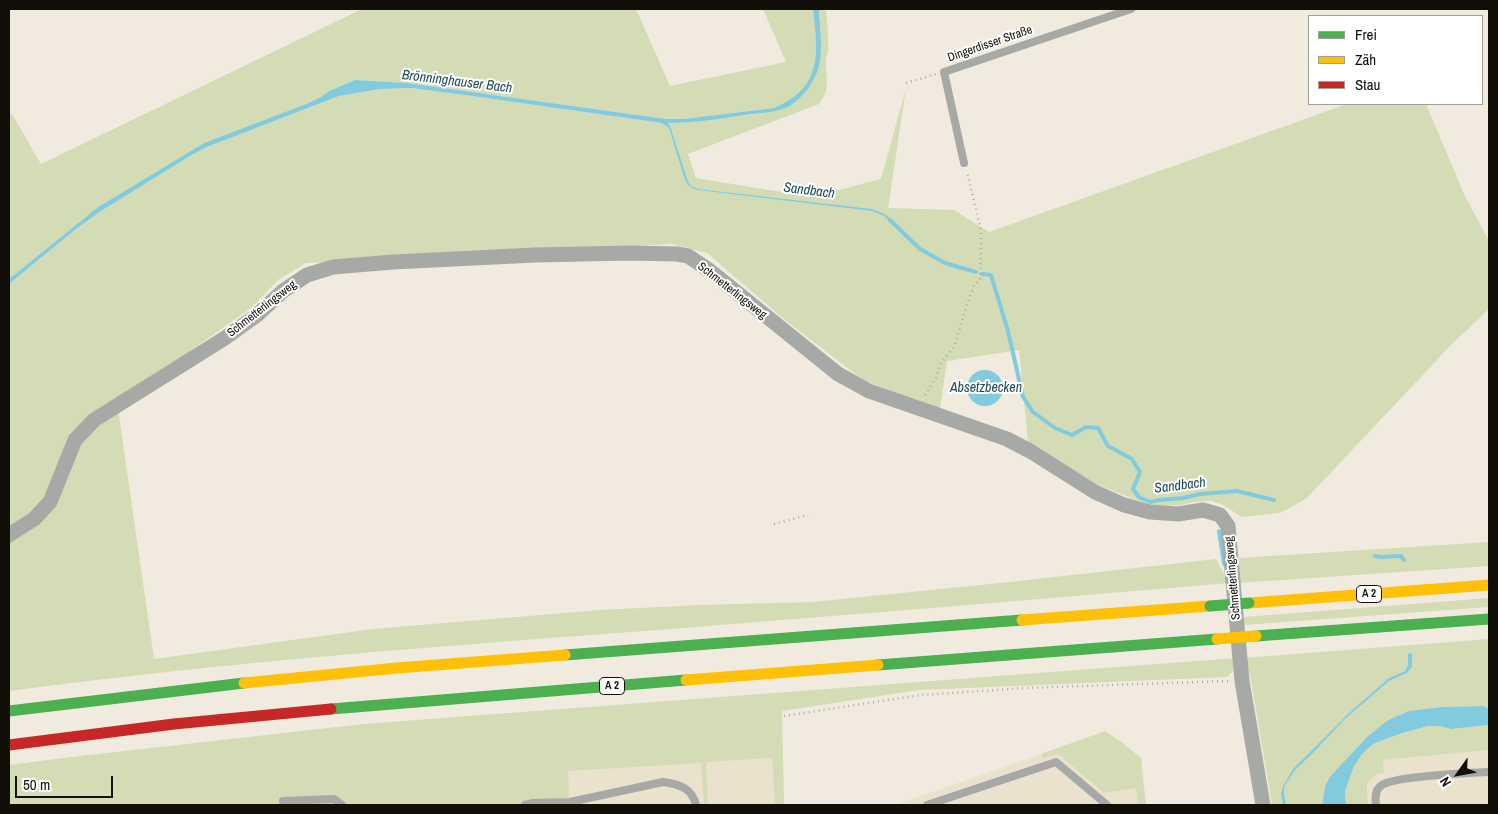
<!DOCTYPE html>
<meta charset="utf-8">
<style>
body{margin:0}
#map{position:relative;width:1498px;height:814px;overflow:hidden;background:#f0eadf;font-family:"Archivo Narrow",sans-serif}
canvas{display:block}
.frame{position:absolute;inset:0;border:10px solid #120f08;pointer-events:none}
.legend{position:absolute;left:1308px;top:15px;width:175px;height:90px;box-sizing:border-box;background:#fff;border:1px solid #a09f9c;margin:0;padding:6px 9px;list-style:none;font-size:15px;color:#120f08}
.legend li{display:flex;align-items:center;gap:10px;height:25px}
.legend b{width:25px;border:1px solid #a09f9c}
.north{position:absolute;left:1433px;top:749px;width:50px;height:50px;-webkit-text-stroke:4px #fff;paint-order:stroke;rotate:238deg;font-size:14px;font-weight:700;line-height:20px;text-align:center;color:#120f08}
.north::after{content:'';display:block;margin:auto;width:18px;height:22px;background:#120f08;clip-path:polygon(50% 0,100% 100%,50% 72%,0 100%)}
.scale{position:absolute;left:15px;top:776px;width:98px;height:22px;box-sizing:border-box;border:2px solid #120f08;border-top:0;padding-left:6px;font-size:15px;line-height:18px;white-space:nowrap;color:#120f08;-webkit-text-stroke:4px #fff;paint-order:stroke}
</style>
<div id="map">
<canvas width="1498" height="814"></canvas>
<div class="frame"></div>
<ul class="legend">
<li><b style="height:6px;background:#4caf50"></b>Frei</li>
<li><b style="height:6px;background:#ffc107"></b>Zäh</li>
<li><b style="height:6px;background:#c62828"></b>Stau</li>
</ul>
<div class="north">N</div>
<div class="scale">50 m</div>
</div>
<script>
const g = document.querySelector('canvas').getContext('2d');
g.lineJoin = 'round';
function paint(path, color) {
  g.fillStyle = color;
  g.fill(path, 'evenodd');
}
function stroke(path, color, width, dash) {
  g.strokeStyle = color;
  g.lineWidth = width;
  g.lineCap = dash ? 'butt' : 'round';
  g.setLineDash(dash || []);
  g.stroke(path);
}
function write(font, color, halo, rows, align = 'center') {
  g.font = font + ' "Archivo Narrow",sans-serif';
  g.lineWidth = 4;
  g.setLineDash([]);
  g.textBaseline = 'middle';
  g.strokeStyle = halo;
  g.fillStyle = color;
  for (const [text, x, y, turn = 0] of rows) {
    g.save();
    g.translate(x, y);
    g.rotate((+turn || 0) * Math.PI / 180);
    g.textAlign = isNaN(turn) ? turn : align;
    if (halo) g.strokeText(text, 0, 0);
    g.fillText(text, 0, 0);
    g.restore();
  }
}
paint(new Path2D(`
 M781 711 784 805H369Z
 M1489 750V805H1368L1367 783 1375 775 1384 773 1383 760Z
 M1041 754 1043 759 1058 754 1104 793 1136 788 1138 805H895Z`), '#ebe2ce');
paint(new Path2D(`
 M364 9H636L670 86 786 62 763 9H813C818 54 823 87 774 108L684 119H666L407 83 355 80 329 91 321 97 306 104 204 143 98 207 9 279V115L12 114 41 164 360 10Z
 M819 9H826C827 22 829 38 828 52 827 54 826 57 826 59 824 78 833 86 819 104L688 154 696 178 812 197 881 179 906 88 888 208 954 210 989 232 1347 104H1426L1464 194 1489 241V309L1450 346 1306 499 1280 513 1242 517 1223 505 1211 501 1195 502 1180 505 1157 506 1133 499 1097 484 1028 442 1019 350 947 361 940 409 910 399 862 379 785 320 707 253 672 244 465 254 339 262 306 263 278 280 251 308 183 356 126 392 87 421 46 496 34 512 9 529V284L76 229 101 211 190 156 207 147 339 96 380 89 411 88 465 95 663 123 669 128 690 187 697 190 872 211 884 216 885 214 872 209 697 189 691 186 687 179 671 128 668 123C692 123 716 119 741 116 752 114 764 114 775 111 788 107 798 100 806 90 825 66 821 37 819 9Z
 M118 409 154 659 373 629 600 610 700 605 813 602 1000 583 1216 559 1229 583C1039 599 849 615 658 630 442 646 224 662 9 691V541L43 519 78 442Z
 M1489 542V566L1237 583 1239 558Z
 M1489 598V607L1244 625V617Z
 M1489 639V709L1484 706 1441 707 1409 711 1388 720 1361 743 1325 787 1322 805H1286L1284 794V787L1295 770 1313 753 1344 720 1389 681 1407 673 1411 666 1410 655 1409 666 1405 671 1389 678 1343 719 1293 769 1283 786 1281 794 1283 805H1272L1250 674 1243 658Z
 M1236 658 1233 671 1227 677 919 690 782 711 784 805H775L772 758 706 762 708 805H704L701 763 568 771 569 798 526 801 520 805H514L513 804 478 805H9V765L80 756 364 724Z
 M1489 725V750L1383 760 1384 773 1375 775 1367 783 1368 805H1346L1345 791 1354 766 1363 753 1373 744 1399 734 1428 726H1440L1451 729Z
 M1105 731 1123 743 1141 758 1146 805H1138L1136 788 1104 793 1058 754 1043 759 1041 754Z`), '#d4dcb5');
paint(new Path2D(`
 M813 9H819C820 28 823 48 819 66 815 82 803 97 790 106 777 113 759 113 745 115 719 119 694 123 668 123L671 128 687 179 691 186 698 189 872 209 885 214 895 223 893 224 884 216 872 211 697 190 690 187 685 180 669 128 662 123 465 95 411 88 380 89 339 96 207 147 190 156 101 211 76 229 9 284V279L98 207 204 143 306 104 321 97 329 91 355 80 407 83 666 119H684L774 108C823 87 818 54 813 9Z
 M967 388a18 18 0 1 1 36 0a18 18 0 1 1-36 0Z
 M1409 666H1411L1407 673 1389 681 1344 720 1313 753 1295 770 1284 787V794L1286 805H1283L1281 794 1283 786 1293 769 1349 713 1389 678 1405 671Z
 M1484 706 1489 709V725L1451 729 1440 726H1428L1399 734 1373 744 1363 753 1354 766 1345 791 1346 805H1322L1325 787 1329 778 1367 737 1388 720 1409 711 1441 707Z`), '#82cade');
stroke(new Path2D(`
 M890 220 920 249 945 263 976 272
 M982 274 991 275 1008 331 1023 397 1033 412 1055 428 1072 435 1086 427 1098 428 1108 446 1132 459 1140 472 1133 489 1139 497 1150 502 1159 500 1183 498 1200 494 1237 491 1274 500
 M1219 531 1224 564
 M1375 556 1381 557 1401 556 1404 560
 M1408 669 1410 666V655`), '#82cade', 4);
stroke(new Path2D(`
 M906 83 936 74
 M925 395 936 378 940 365 955 345 966 307 974 286 980 279 981 239V230L967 172
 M774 524 808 515
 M784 716 920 695 1024 688 1228 681`), '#adaca8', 2.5, [1, 4]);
stroke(new Path2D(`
 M964 163 944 72 1131 9
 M283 801 334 799 342 805
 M525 805 533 803 570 802 663 782C679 784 692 788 696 805
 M927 805 1056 762 1107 805
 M1376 805C1375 798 1375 789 1382 785 1395 776 1470 773 1489 772`), '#a7a9a7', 8);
stroke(new Path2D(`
 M9 535 34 519 50 502 75 440 94 420 225 338 257 315 283 291 307 275 333 267 393 262 535 255 631 253 677 254 688 256 709 270 838 374 869 391 1007 439 1030 451 1095 492 1124 505 1150 512 1178 514 1203 510 1220 515 1228 526 1242 681 1263 805`), '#a7a9a7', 15);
stroke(new Path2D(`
 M1256 636 1489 619
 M565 655 1022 620
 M878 665 1217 639
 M331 709 686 680
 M9 711 244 683`), '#4caf50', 11);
stroke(new Path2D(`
 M1249 603 1489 585
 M1022 620 1210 606
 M686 680 878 665
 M244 683 397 668 565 655`), '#ffc107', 11);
stroke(new Path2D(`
 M9 745 174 724 331 709`), '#c62828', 11);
stroke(new Path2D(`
 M1210 606 1249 603`), '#4caf50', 11);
stroke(new Path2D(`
 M1217 639 1256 636`), '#ffc107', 11);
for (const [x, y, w] of [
 [1369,594,25],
 [612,686,25]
]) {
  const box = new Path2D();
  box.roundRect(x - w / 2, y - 8.5, w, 17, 4);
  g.fillStyle = '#fff';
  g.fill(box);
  stroke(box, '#120f08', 1);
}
write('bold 11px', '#120f08', null, [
 ["A 2",1369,594],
 ["A 2",612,686]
]);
write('12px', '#120f08', '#fff', [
 ["Dingerdisser Straße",990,44,-19],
 ["Schmetterlingsweg",732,291,38],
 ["Schmetterlingsweg",262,309,-38],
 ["Schmetterlingsweg",1233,578,-95]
]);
write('italic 14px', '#1e4c5a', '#fff', [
 ["Brönninghauser Bach",457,82,7],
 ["Sandbach",809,191,7],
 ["Absetzbecken",986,388],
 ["Sandbach",1180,486,-7]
]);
</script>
